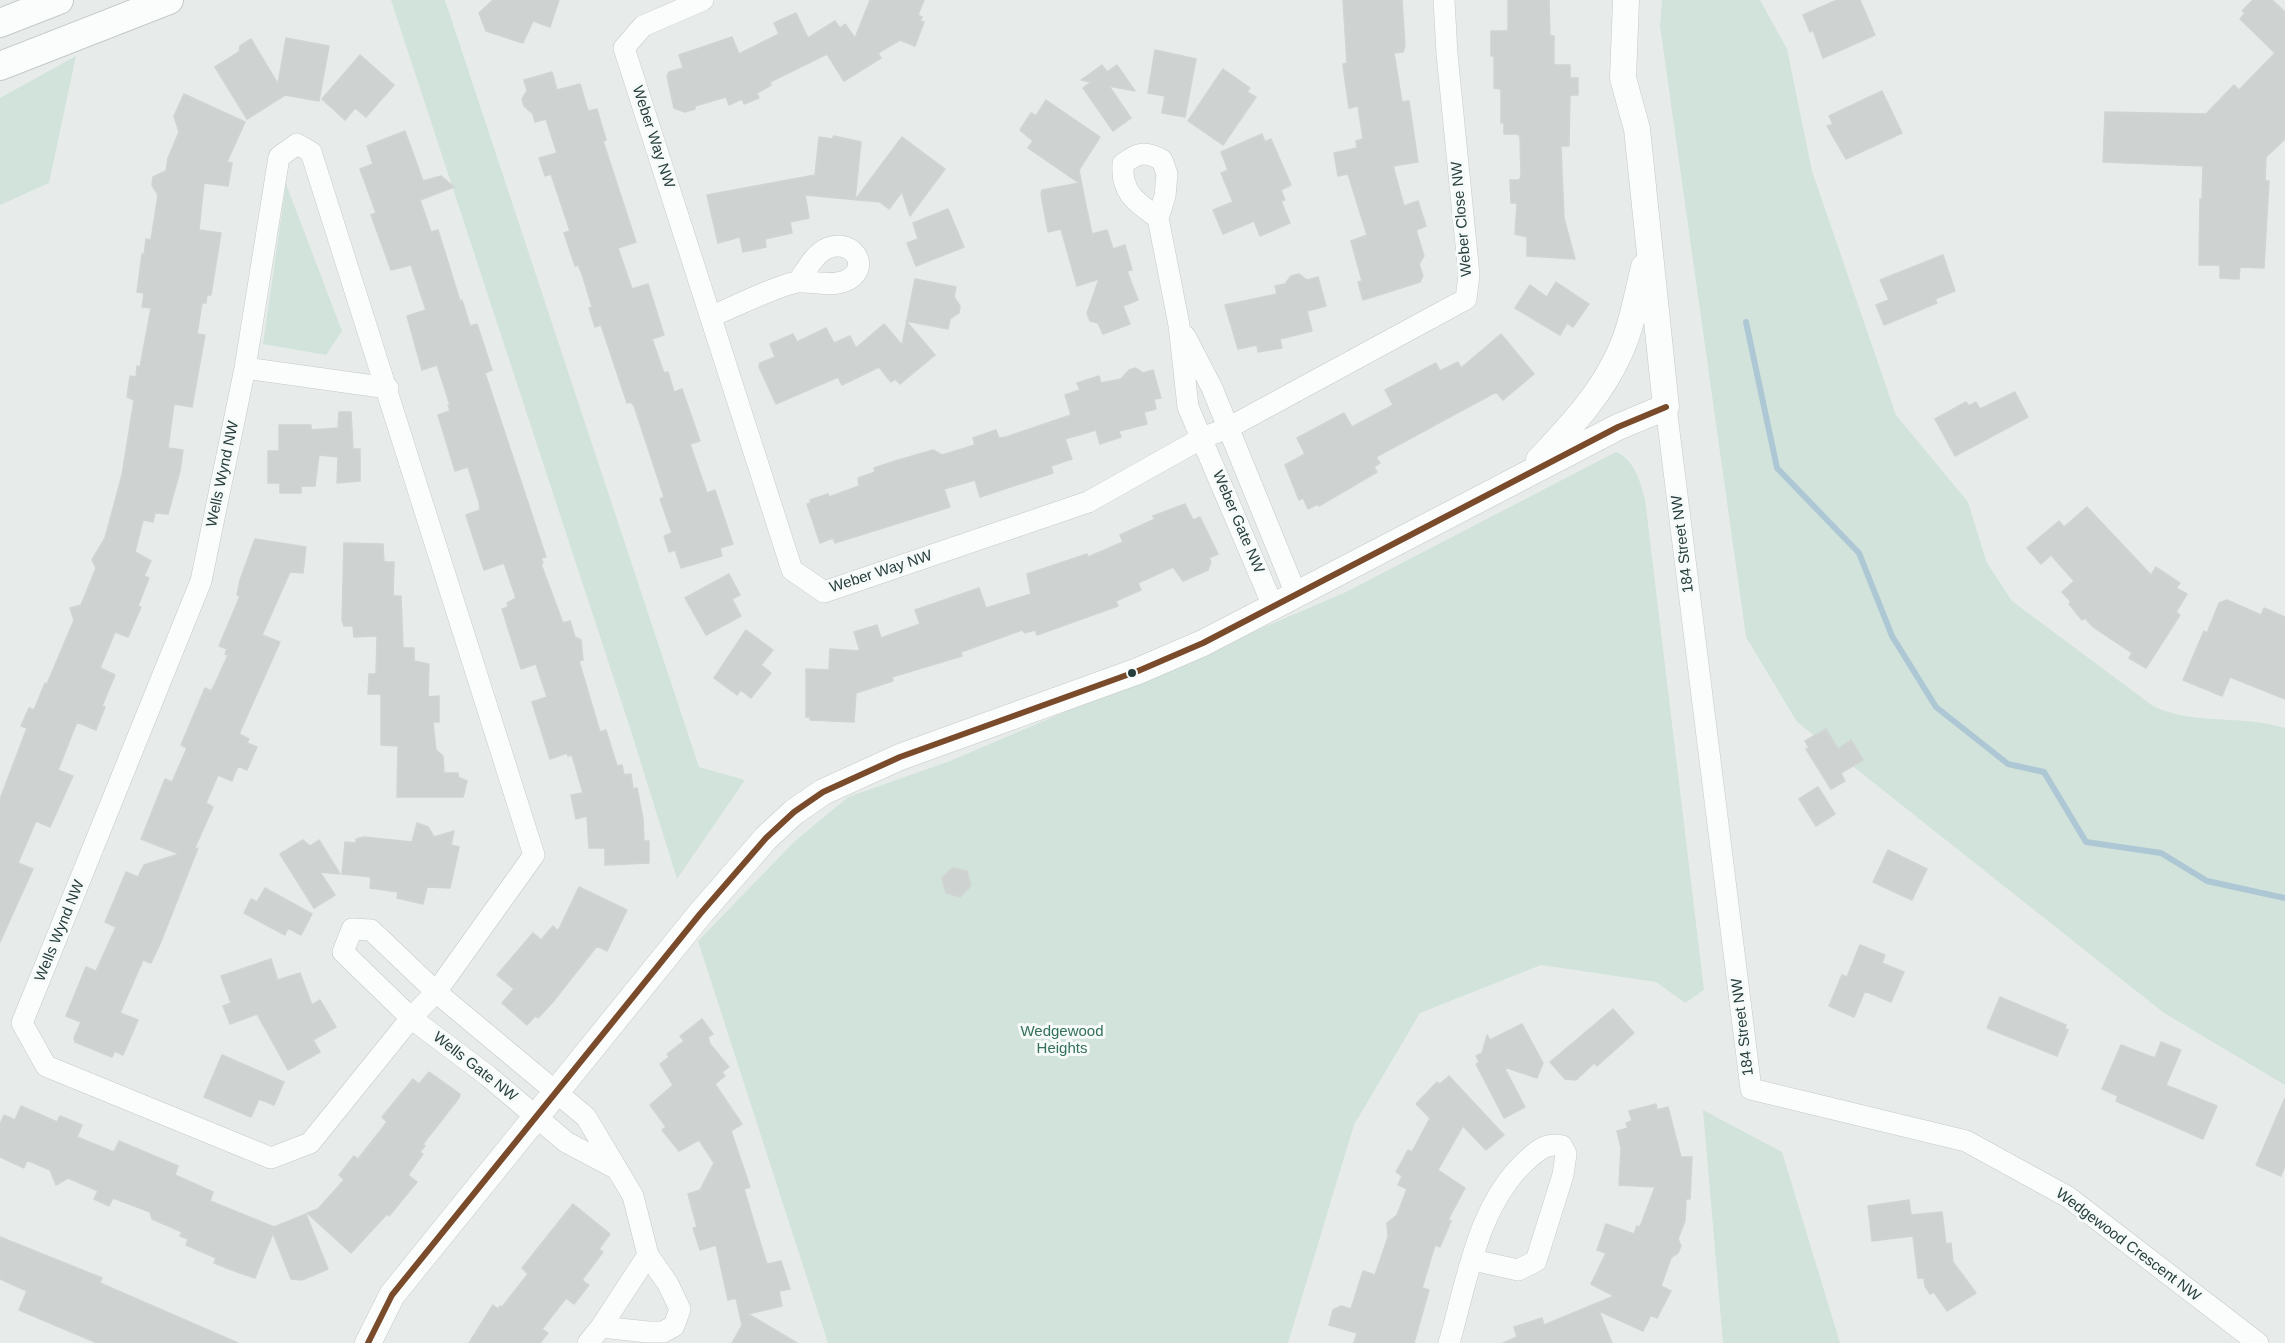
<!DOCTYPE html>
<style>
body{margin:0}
canvas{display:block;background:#e7eceb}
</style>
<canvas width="2285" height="1343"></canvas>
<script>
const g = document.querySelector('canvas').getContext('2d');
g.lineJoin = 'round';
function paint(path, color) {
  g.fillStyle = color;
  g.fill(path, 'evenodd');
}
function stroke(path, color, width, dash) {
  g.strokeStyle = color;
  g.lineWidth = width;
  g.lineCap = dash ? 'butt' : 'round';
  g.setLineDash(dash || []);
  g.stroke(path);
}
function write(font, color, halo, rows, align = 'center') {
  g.font = font + ' Helvetica,sans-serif';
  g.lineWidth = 6;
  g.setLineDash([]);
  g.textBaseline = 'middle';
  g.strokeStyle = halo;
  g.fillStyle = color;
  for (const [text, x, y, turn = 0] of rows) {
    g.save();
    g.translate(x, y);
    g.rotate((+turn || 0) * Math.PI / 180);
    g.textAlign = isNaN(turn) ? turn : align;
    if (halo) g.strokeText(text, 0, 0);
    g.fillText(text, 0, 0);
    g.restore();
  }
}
paint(new Path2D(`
 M391 0H445L699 767 745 780 677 879 631 731Z
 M1662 0H1760L1787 49 1812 171 1896 415 1968 502 1987 563 2012 601 2153 706C2195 726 2240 714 2285 728V1085L2164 1013 1797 722 1746 637 1660 26Z
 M76 56 49 183 0 205V98Z
 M286 184 342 331 326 355 263 344Z
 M1616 452C1634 459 1640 481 1645 499L1704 990 1685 1003 1656 982 1541 965 1420 1013 1354 1125 1288 1343H828L698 941 794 842 848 797 950 761 1344 593Z
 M1703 1110 1782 1152 1840 1343H1723Z`), '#d2e3db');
stroke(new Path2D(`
 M1746 322 1777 468 1859 553 1892 636 1936 707 2008 764 2044 772 2086 842 2161 853 2207 881 2285 898`), '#adc7d5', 6);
const building = new Path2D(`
 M493 0H559L550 27 533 21 523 43 486 31 479 13Z
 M870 0H924L918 15 922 17 920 21 924 22 915 46 900 40 878 53 881 58 844 81 827 54 770 82 771 85 757 93 759 98 744 104 742 99 729 105 726 97 695 106V109L685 112 674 108 667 76 669 72 683 68 679 55 732 37 739 54 779 34 774 23 796 13 808 38 835 21 840 28 845 24 855 38Z
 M1343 0H1402L1405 46 1403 52 1394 53 1402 102 1409 101 1418 162 1393 166 1404 206 1418 201 1426 226 1416 230 1424 256 1419 264 1423 276 1420 282 1363 300 1358 282 1362 281 1351 241 1367 235 1348 174 1338 176 1334 153 1357 148 1356 141 1363 139 1358 106 1349 108 1344 73 1343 64 1347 63Z
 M1508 0H1549L1550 36H1554V65H1570V78H1578V95H1570L1569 146H1561L1564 218 1575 259 1527 256V237L1515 234 1517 203H1511L1510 180H1519L1521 177 1520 137 1518 134H1504V123H1501V89L1494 88V56H1491V31H1508Z
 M1837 0H1860L1875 35 1823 58 1813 30 1810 32 1803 15Z
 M2253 0H2272L2285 12V139L2266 157 2265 181H2269L2264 268 2240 267 2239 279 2220 278V265H2199L2200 199H2202L2203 166 2103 162 2105 112 2206 114 2234 85 2239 90 2275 53 2240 19 2245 13 2242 11Z
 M286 38 329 46 319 101 285 95 247 119 215 67 239 52 240 46 251 39 278 84Z
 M1155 50 1196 59 1185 117 1162 113 1165 96 1148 93Z
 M360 55 394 85 366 117 355 108 345 120 322 99Z
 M1102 65 1107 72 1117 65 1135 91 1109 86 1131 118 1113 131 1083 88 1091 82 1081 80Z
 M1223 69 1250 88 1247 92 1256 97 1223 145 1188 121Z
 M552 72 557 90 580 84 588 111 597 109 606 140 603 141 636 242 618 248 632 289 648 284 664 335 652 339 664 373 668 372 674 392 682 389 700 441 690 444 707 493 715 490 733 544 720 548 722 556 681 568 675 550 669 552 664 536 672 533 660 499 664 497 641 427 634 406 631 402 627 403 601 325 595 327 589 308 592 307 582 274 578 265 575 266 564 233 570 231 551 174 545 176 539 158 557 153 546 119 535 122 533 114 524 106 522 99 527 91 524 80Z
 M1882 91 1902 133 1846 159 1827 126 1833 124 1829 116Z
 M184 94 245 122 227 162 232 163 228 186 204 183 199 230 221 233 211 295H207L206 303H202L197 334 205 335 192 407 174 404 168 448 183 450 180 471 168 514 155 513 153 522 143 520 135 552 151 561 144 576 149 578 138 606 141 607 128 637 115 632 100 668 115 675 102 706 105 707 96 730 77 722 58 770 73 776 50 827 36 821 18 863 33 869 0 942V799L27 728 21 726 29 708 34 710 45 683 47 684 74 620 70 608 81 605 96 568 92 560 105 538 122 475 134 400 127 397 130 376 136 377 137 366 140 367 151 308 142 307 144 293 137 292 142 254 144 255 146 239 151 240 158 195 152 185 153 177 166 171 168 158 179 132 174 116Z
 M1046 100 1100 137 1079 170 1085 201 1092 234 1107 230 1113 249 1125 245 1132 270 1127 271 1138 300 1123 306 1130 324 1103 334 1098 323 1090 321 1087 313 1099 279 1077 286 1061 229 1048 232 1041 194 1042 190 1079 183 1028 148 1033 141 1020 130 1031 113 1036 116Z
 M405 131 423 181 441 176 454 187 420 200 431 232 438 230 460 301 462 300 470 326 477 324 492 370 485 373 546 557 541 558 543 563 541 564 563 623 570 621 575 637 581 640 583 660 579 661 600 732 606 730 617 766 622 765 624 775 631 774 633 789 637 788 643 819 644 841H649V863L605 865V848H589L587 816 576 819 571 795 583 793 572 755 568 756 567 753 550 759 532 702 547 697 536 664 521 669 502 609 508 607 507 603 516 598 504 563 484 570 473 537 466 515 480 510 479 502 468 467 455 471 438 415 450 411 448 405H450L437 365 422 370 407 316 426 310 411 265 391 270 371 215 376 213 360 169 373 164 367 146Z
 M1262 134 1265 142 1271 139 1291 185 1281 190 1285 200 1281 201 1290 223 1260 236 1254 221 1223 234 1213 210 1233 202 1221 173 1228 170 1221 152Z
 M834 136 861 142 855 200 902 137 945 169 910 216 902 192 889 209 880 202 805 195 809 218 790 222 792 233 765 239 766 247 743 252 740 237 718 243 707 195 815 175 819 137 832 139Z
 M948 209 964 247 916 266 907 243 918 239 913 223Z
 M1943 255 1955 291 1935 299 1937 303 1884 325 1876 305 1889 300 1880 280Z
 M1299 274 1307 280 1318 277 1326 306 1307 311 1312 331 1280 339 1282 348 1258 352 1257 345 1238 349 1225 305 1277 294 1275 286 1285 284 1291 276Z
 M915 279 956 287 954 297 960 306 959 313 950 319 948 329 906 321 935 355 900 384 895 379 891 382 879 367 842 385 838 377 776 404 759 367 760 363 775 357 770 344 793 334 797 342 826 328 834 343 850 336 856 348 884 324 902 345Z
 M1556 282 1589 304 1573 327 1567 323 1560 335 1515 308 1530 285 1547 297Z
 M1501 334 1534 374 1503 400 1496 392 1376 457 1380 463 1374 467 1377 472 1319 506 1318 504 1308 509 1303 498 1299 500 1285 465 1305 454 1297 438 1344 413 1352 427 1393 405 1385 390 1436 363 1440 371 1458 362 1461 368Z
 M1136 368 1143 373 1153 370 1161 398 1154 399 1156 409 1144 412 1147 424 1119 431 1121 437 1100 444 1096 430 1065 439 1072 459 1051 466 1053 473 980 497 975 480 944 489 950 507 835 543 833 538 820 543 807 504 811 503 810 500 828 494 829 497 859 486 858 478 875 472 874 468 895 461 933 450 942 455 975 445 973 438 996 430 999 438 1006 437 1071 415 1065 395 1080 390 1077 383 1099 376 1101 383 1121 379 1129 370Z
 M2015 392 2028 417 1955 456 1935 419 1966 402 1969 406 1976 402 1980 409Z
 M339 412H351L353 449H360V481L337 483 338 457 319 455 315 486H301V493H280V483H268V451H279V425H311V430L338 428Z
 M1185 504 1193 520 1200 517 1218 554 1209 558 1211 562 1208 570 1183 581 1173 567 1138 583 1141 590 1116 601 1118 606 1037 635 1035 630 1025 633 1022 630 961 652 962 656 892 677 893 681 856 693 854 722 810 720V717H806V669L829 670 830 649 860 651 854 632 877 625 881 638 920 624 915 610 979 588 986 608 1031 594 1027 574 1087 554 1088 557 1123 542 1120 535 1155 519 1153 516Z
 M2087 507 2151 575 2156 567 2180 583 2176 588 2187 594 2176 612 2180 615 2146 668 2129 658 2132 653 2093 627 2085 618 2082 620 2069 604 2071 602 2062 592 2074 581 2051 555 2041 564 2027 548 2059 521 2064 527Z
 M255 539 306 547 303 573 290 572 262 635 280 642 239 734 249 739 247 743 257 747 247 770 238 766 232 781 218 775 206 803 213 807 194 850 198 848 160 944 151 963 143 960 120 1013 138 1020 123 1055 115 1051 112 1057 75 1042 74 1038 81 1022 66 1016 86 967 96 971 116 927 105 922 126 872 138 877 144 865 179 854 141 839 165 779 172 782 187 748 181 745 205 688 211 691 214 686 228 655 225 654 227 649 219 646 240 596 237 595 240 580Z
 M344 543 383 544 384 562H394L393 596H401L403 648H414V661L429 664 428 697 439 696V722H433L436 750 443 756 444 773H458V777L467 781 463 797H397L398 746 381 745V694H368L369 674H376L377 636 354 637 353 626H344L342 620Z
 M729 574 740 595 732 599 741 616 706 635 685 598Z
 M2227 600 2261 615 2264 608 2285 617V699L2230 677 2222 696 2183 680 2204 631 2207 633 2219 603Z
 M746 630 773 650 761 665 771 673 751 698 741 690 737 695 714 678Z
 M1826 729 1838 749 1851 740 1863 760 1841 773 1845 781 1831 789 1806 749 1809 748 1805 741Z
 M1818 787 1835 814 1816 826 1799 799Z
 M417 823 428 827 434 837 454 831 451 845 459 847 450 888 427 887 423 904 397 898 398 892 370 888 371 877 342 874 345 842 356 843V839L364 837 412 842Z
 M303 840 310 846 319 840 340 874 320 872 335 895 314 908 280 854Z
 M1888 850 1927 869 1912 900 1873 882Z
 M952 868 967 871 971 886 960 897 946 893 942 878Z
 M579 887 627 910 607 951 597 946 552 1003 538 1018 535 1016 527 1025 502 1003 514 989 497 975 533 933 541 940 553 926 558 931Z
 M265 888 312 914 301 935 288 928 285 935 244 913 251 899 257 902Z
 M1860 945 1885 955 1882 963 1904 972 1891 1002 1865 991 1854 1017 1829 1006 1842 975 1847 977Z
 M271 959 277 978 275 981 300 973 312 1005 320 1000 336 1027 313 1040 320 1052 288 1070 257 1014 230 1024 223 1006 231 1003 221 976Z
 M2000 997 2066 1025 2065 1028 2068 1030 2057 1056 1987 1028Z
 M1613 1009 1634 1033 1597 1066 1594 1063 1576 1080 1565 1079 1550 1062Z
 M702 1019 713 1034 708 1037 710 1044 729 1067 722 1072 725 1076 715 1084 742 1124 731 1131 750 1187 744 1189 756 1229 767 1264 781 1261 790 1289 779 1291 782 1306 748 1314 797 1343H732L742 1325 736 1298 728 1300 716 1245 700 1250 693 1228 697 1227 688 1194 700 1190 714 1163 699 1140 679 1151 662 1130 666 1127 650 1105 673 1085 660 1064 669 1057 667 1054 684 1041 680 1036Z
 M1522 1024 1543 1063 1537 1078 1504 1067 1525 1107 1504 1118 1476 1064 1479 1062 1476 1056 1482 1053 1487 1035 1490 1040Z
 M2161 1042 2181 1050 2166 1085 2217 1106 2203 1139 2116 1101 2118 1096 2102 1089 2121 1045 2155 1058Z
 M222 1055 284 1082 274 1105 259 1099 251 1117 204 1097Z
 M429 1072 460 1094 459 1098 423 1144 425 1146 420 1152 423 1154 408 1175 417 1182 389 1216 387 1214 351 1253 307 1213 318 1209 344 1180 339 1175 354 1156 358 1159 387 1122 382 1117 413 1079 419 1084Z
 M1449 1076 1504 1135 1486 1150 1463 1126 1438 1170 1465 1188 1448 1220 1451 1221 1440 1247 1435 1245 1422 1288 1429 1290 1414 1343H1354L1357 1333 1329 1325 1333 1310 1341 1306 1351 1309 1363 1271 1375 1275 1388 1237 1387 1223 1397 1215 1407 1189 1398 1185 1402 1176 1396 1172 1408 1150 1412 1152 1430 1118 1416 1104 1437 1082 1440 1084Z
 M2285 1098V1166L2281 1176 2256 1165Z
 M1656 1104 1657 1110 1668 1107 1681 1157H1692L1690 1199H1686L1685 1221 1678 1239 1681 1246 1678 1253 1671 1258 1661 1286 1671 1291 1657 1318 1651 1315 1643 1331 1599 1311 1612 1343H1503L1517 1337 1514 1327 1542 1318 1544 1325 1614 1296 1591 1284 1606 1253 1597 1250 1606 1224 1634 1234 1637 1226 1640 1227 1655 1187 1619 1185 1621 1148 1617 1131 1628 1128 1626 1123 1632 1121 1629 1111Z
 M21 1106 57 1122 60 1116 82 1125 77 1137 114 1152 119 1141 178 1166 175 1175 213 1192 210 1201 274 1227 306 1214 328 1269 302 1280 291 1279 273 1233 255 1278 237 1272 214 1263 216 1258 186 1245 188 1239 180 1236 182 1232 152 1219 150 1212 113 1198 109 1206 94 1199 98 1191 68 1178 56 1185 50 1170 27 1160 24 1168 0 1157V1124L4 1115 15 1120Z
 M1909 1200 1911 1215 1942 1212 1946 1244 1951 1243 1953 1262 1976 1293 1947 1311 1934 1292 1930 1294 1925 1286 1924 1278H1918L1913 1236 1872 1241 1868 1206Z
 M573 1204 610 1234 599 1249 603 1252 582 1280 589 1285 574 1304 566 1298 542 1329 548 1333 540 1343H469L493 1305 498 1309 500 1306 502 1307 528 1274 522 1268Z
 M0 1237 102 1278 100 1283 238 1343H97L19 1310 27 1291 0 1279Z`);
paint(building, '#ced3d2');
stroke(building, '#d0d5d4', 1.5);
const minor = new Path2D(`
 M703 0 643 26 624 48 792 570 824 592 1088 502 1202 438 1228 428 1466 299 1469 275 1447 54 1444 0
 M297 144 311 152 534 855 436 992 411 1018 310 1143 271 1158 46 1066 22 1023 201 581 245 368 279 157Z
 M1158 218C1136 202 1121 193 1123 164 1138 152 1145 151 1162 160L1167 174 1165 196 1158 218 1179 325 1188 407 1273 606
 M712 316C732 308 782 283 799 282 815 281 830 287 845 281 872 270 855 238 828 248 815 253 806 270 798 282
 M1185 336 1212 388 1296 594
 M245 368 388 388
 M1666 407 1751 1089 1966 1141 2068 1197 2258 1343
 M601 1327 648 1332H663L674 1326 680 1309 668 1284 648 1255 633 1196 586 1117 436 992 371 930 352 929 343 952 411 1018 488 1076 566 1142 617 1169
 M588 1343 601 1327 648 1255
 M1449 1343C1467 1282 1477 1206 1526 1161 1537 1151 1546 1142 1562 1146L1566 1154 1563 1175 1536 1261 1518 1270 1473 1260`);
const tertiary = new Path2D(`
 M1539 460C1570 427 1601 395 1620 352 1632 326 1637 295 1644 267
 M368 1343 392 1295 700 914 766 838 794 812 823 792 900 757 1138 671 1203 643 1618 427 1666 407 1637 129 1623 78 1626 0`);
const secondary = new Path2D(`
 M0 23 59 0
 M0 66 169 0`);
stroke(minor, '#c4c9c8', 22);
stroke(tertiary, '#c4c9c8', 27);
stroke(secondary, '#c4cac9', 30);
stroke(minor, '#fbfcfc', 21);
stroke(tertiary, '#fbfcfc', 26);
stroke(secondary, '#fbfcfc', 28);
stroke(new Path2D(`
 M368 1343 392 1295 700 914 766 838 794 812 823 792 900 757 1138 671 1203 643 1618 427 1666 407`), '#7a4b2a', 6);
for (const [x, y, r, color] of [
 [1132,673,5,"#263e3d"]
]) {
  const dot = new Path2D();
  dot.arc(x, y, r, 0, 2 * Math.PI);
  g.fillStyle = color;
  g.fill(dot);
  stroke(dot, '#f6faf9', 2);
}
write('15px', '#263e3d', '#f6faf9', [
 ["Weber Way NW",653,137,72],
 ["Weber Close NW",1462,219,-95],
 ["Wells Wynd NW",223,474,-78],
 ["Weber Gate NW",1238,522,67],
 ["184 Street NW",1683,544,-97],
 ["Weber Way NW",881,572,-18],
 ["Wells Wynd NW",60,931,-68],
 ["184 Street NW",1743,1027,-97],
 ["Wells Gate NW",475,1067,38],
 ["Wedgewood Crescent NW",2128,1245,37]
]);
write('15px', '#347159', '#f6faf9', [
 ["Wedgewood",1062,1032],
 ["Heights",1062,1049]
]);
</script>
